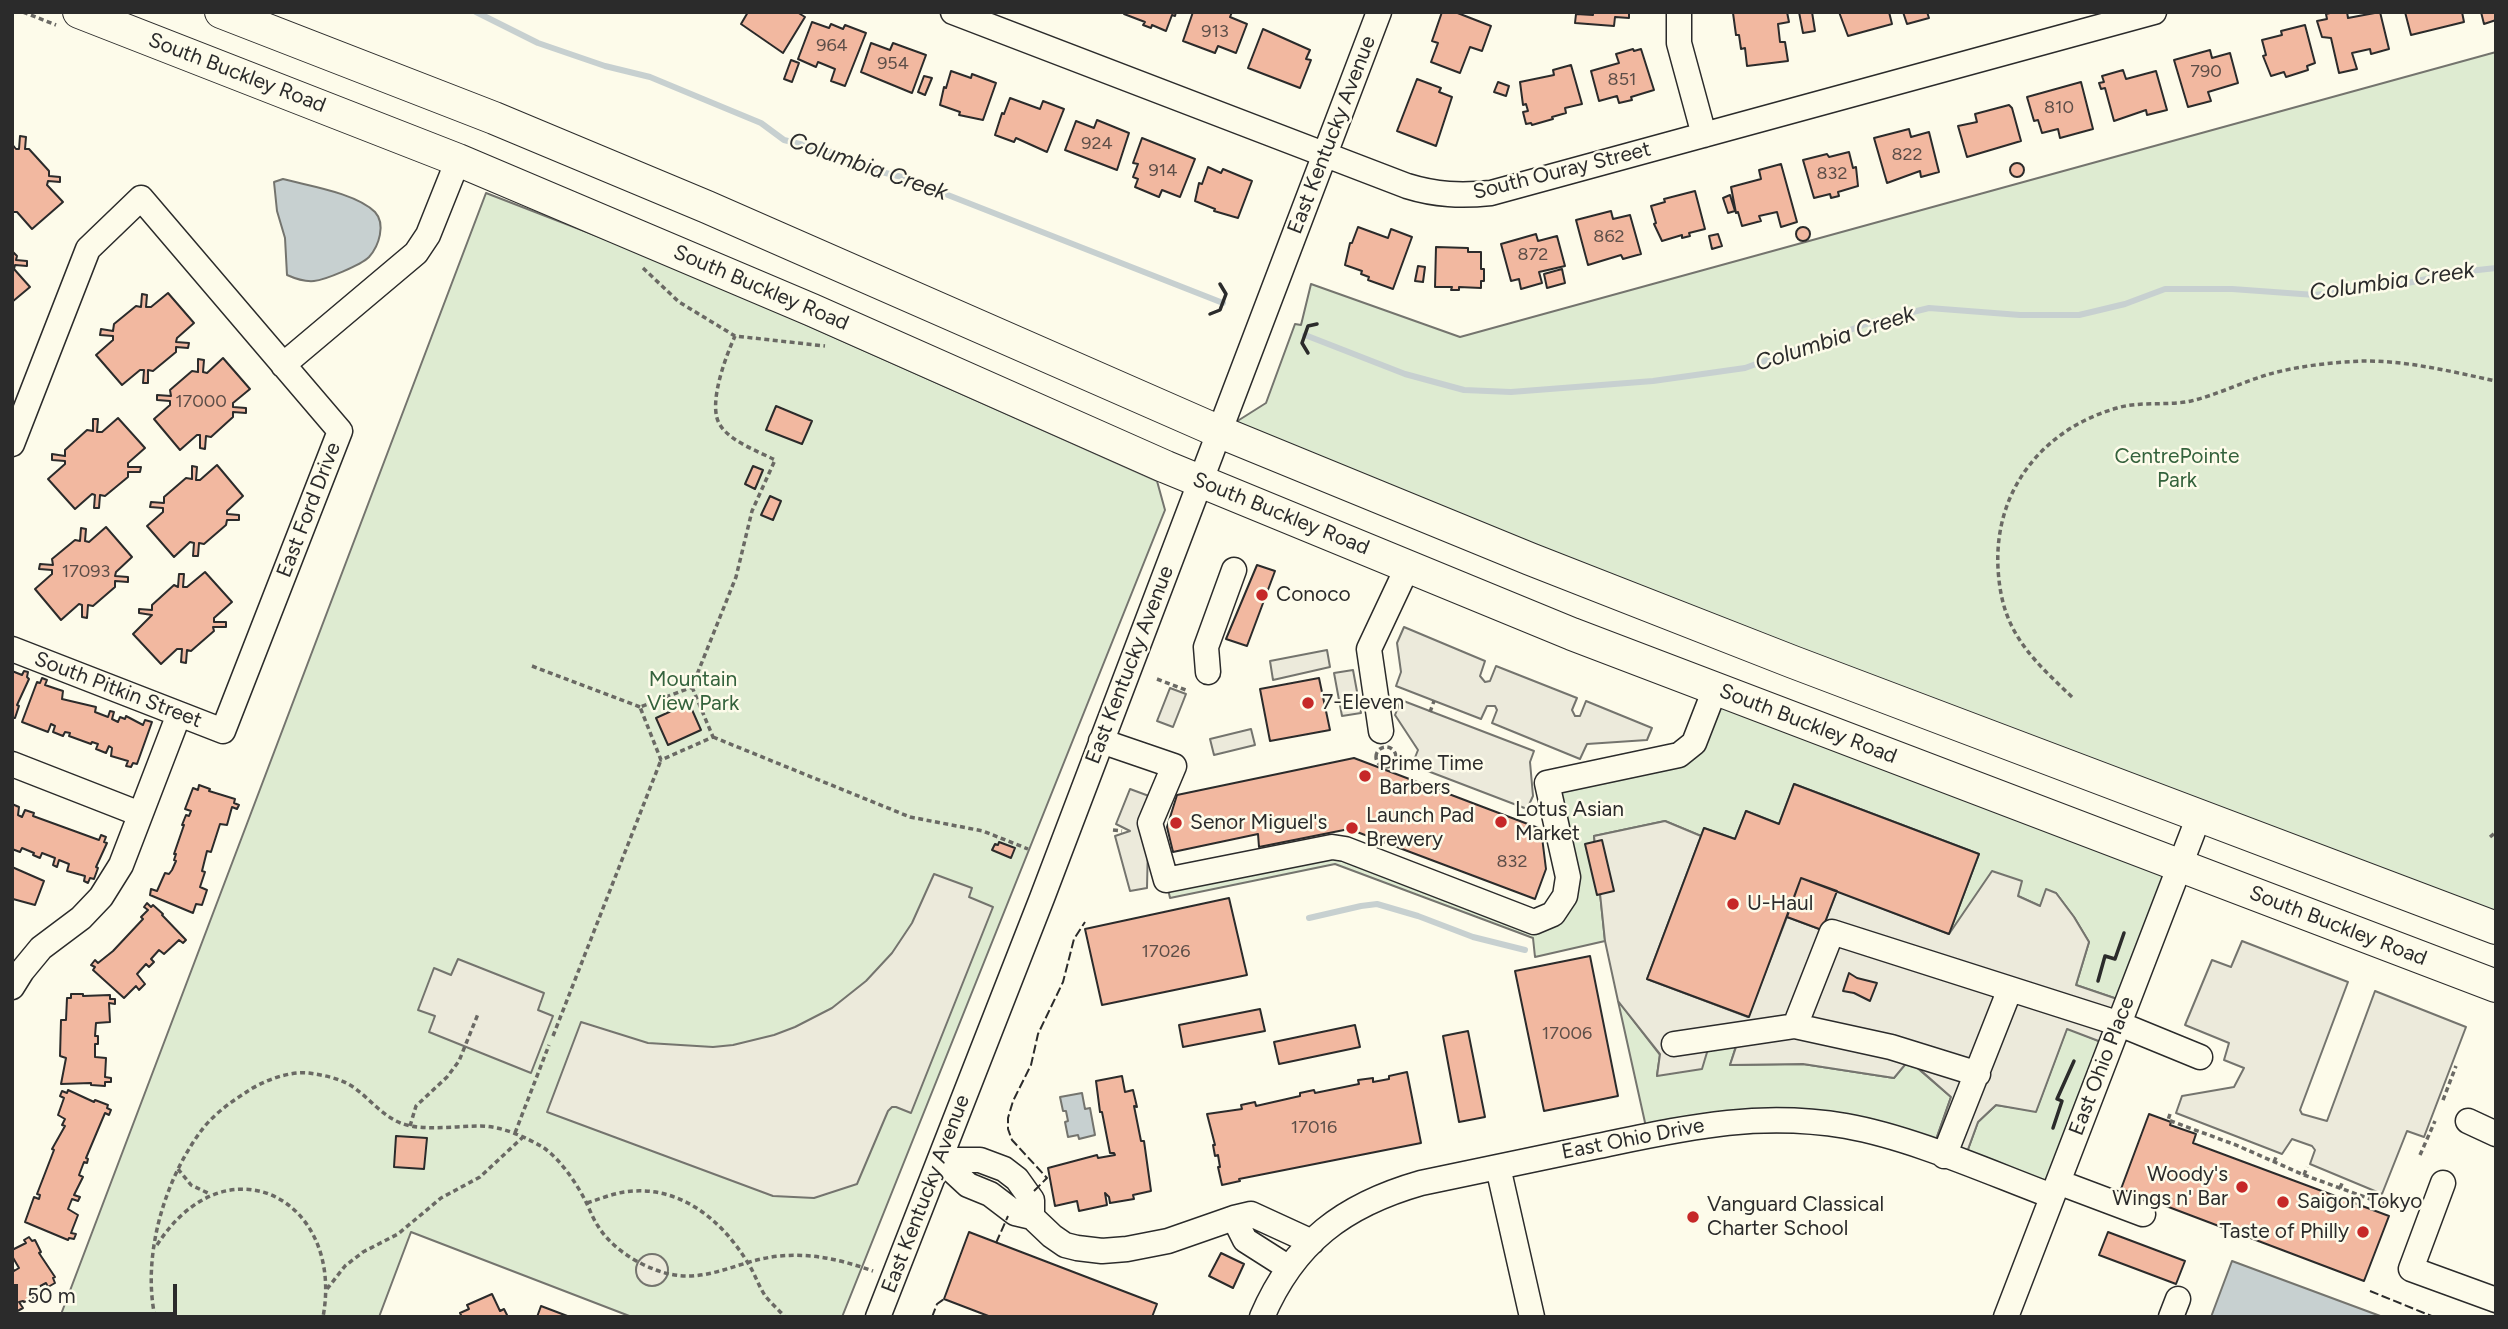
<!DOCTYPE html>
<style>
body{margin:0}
#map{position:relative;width:2508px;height:1329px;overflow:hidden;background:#fdfbea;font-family:Figtree,sans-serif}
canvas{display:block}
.frame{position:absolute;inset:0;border:14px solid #2b2b2b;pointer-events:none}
.scale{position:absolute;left:14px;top:1284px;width:163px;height:32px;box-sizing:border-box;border:4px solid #2b2b2b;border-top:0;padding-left:9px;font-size:21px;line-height:24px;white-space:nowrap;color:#2b2b2b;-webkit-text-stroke:5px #fdfbea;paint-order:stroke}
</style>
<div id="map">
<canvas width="2508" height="1329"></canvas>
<div class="frame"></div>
<div class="scale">50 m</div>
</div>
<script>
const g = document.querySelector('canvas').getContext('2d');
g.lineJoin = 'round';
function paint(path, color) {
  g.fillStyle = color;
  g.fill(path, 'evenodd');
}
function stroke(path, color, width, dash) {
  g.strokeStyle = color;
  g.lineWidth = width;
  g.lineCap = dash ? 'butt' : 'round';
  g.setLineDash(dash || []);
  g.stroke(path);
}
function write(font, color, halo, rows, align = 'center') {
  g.font = font + ' Figtree,sans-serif';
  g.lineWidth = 5;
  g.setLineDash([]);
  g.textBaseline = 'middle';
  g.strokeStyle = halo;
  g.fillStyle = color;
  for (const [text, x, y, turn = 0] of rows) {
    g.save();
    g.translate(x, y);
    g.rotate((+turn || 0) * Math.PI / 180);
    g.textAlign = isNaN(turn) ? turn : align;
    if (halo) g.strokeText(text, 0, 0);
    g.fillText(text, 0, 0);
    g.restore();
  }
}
const green = new Path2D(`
 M2496 52V928L1220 432 1266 403 1295 324 1301 325 1311 284 1460 337Z
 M486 193 677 267 1157 481 1165 510 842 1317H632L411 1232 379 1317H60Z
 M1716 689 2179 866 2126 1002 2076 985 2089 942 2074 917 2056 893 2040 906 2018 896 1949 934 1979 854 1794 784 1779 824 1746 811 1735 839 1704 828 1701 836 1665 821 1594 836 1605 941 1535 957 1533 938 1335 864 1170 898 1166 880 1332 847 1535 921 1565 896 1547 783 1679 755Z
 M1618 1001 1660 1055 1657 1075 1708 1049 1736 1046 1730 1065 1803 1064 1894 1078 1908 1060 1951 1097 1932 1151 1863 1130 1648 1136Z
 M2067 1028 2109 1045 2052 1196 1963 1163 1978 1122 1996 1105 2036 1111Z`);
paint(green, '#deebd1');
stroke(green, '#74746e', 2);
const parking = new Path2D(`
 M1404 627 1485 661 1480 676 1485 682 1490 681 1496 666 1577 698 1572 710 1575 716H1580L1586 701 1652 728 1647 740 1587 744 1580 759 1492 723 1497 710 1495 706H1487L1481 719 1396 686 1401 672 1397 643Z
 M1327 650 1330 667 1273 680 1270 661Z
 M1353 670 1361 713 1342 716 1334 673Z
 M1170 688 1186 694 1173 727 1157 721Z
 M1401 700 1534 751 1530 762 1533 796 1527 809 1412 765 1418 750 1395 715Z
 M1251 729 1255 745 1214 755 1210 739Z
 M1130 789 1149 796 1147 888 1130 891 1115 836 1130 831 1116 824Z
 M1665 821 1701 836 1647 979 1748 1017 1787 917 1822 930 1837 891 1949 934 1992 871 2022 881 2018 896 2040 906 2046 889 2056 893 2074 917 2089 942 2076 985 2126 1002 2109 1045 2067 1029 2036 1112 1996 1105 1978 1122 1963 1163 1932 1151 1951 1097 1909 1060 1894 1078 1803 1064 1730 1065 1736 1047 1708 1049 1702 1069 1657 1076 1660 1054 1618 1001 1605 941 1594 836Z
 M934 874 972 888 969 897 993 907 911 1113 896 1107H892L888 1111 857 1184 814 1198 773 1196 547 1112 581 1022 648 1043 713 1047 733 1045 774 1035 795 1027 832 1008 866 981 892 953 912 923Z
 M2242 941 2348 982 2300 1110 2302 1114 2327 1121 2375 991 2466 1027 2424 1137 2407 1131 2382 1194 2310 1164 2315 1150 2312 1146 2292 1139 2282 1154 2176 1113 2182 1096 2234 1087 2244 1068 2224 1060 2229 1043 2185 1025 2212 960 2231 967Z
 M458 959 544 993 538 1010 553 1016 531 1073 429 1032 435 1016 418 1010 434 968 451 975Z
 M636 1270a16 16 0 1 1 32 0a16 16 0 1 1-32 0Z`);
paint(parking, '#eceadb');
stroke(parking, '#74746e', 2);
const water = new Path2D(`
 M283 179C309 186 356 193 375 212 386 224 379 246 369 257 361 265 325 280 314 281 304 282 296 279 287 275L285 238 277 211 274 182Z
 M1082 1093 1085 1109 1090 1108 1095 1135 1079 1139 1078 1135 1068 1137 1065 1122 1068 1121 1066 1111H1063L1060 1097Z
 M2232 1261 2383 1317H2211Z`);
paint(water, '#c7d0d0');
stroke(water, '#74746e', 2);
stroke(new Path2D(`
 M476 12 538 43 605 66 650 77 703 99 761 123 784 140 835 153 865 168 902 177 1223 303
 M1305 335 1405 374 1464 390 1511 392 1653 381 1745 368 1872 322 1929 308 2020 315H2079L2125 304 2165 289H2232L2315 295 2398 285 2460 272 2496 268
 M1309 918 1361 906 1377 904 1418 916 1473 937 1525 950`), '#c7d0d0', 6);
const building = new Path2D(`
 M748 12H797L805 17 783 53 741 24Z
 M1124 12H1176L1175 16 1172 15 1166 31 1152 25 1151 28 1143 25 1145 22 1124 14Z
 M1193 12H1232L1230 17 1247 24 1236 53 1218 46 1215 53 1183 41Z
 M1442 12H1455L1491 26 1482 51 1470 47 1460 73 1431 62 1438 43 1432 41Z
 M1593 12H1629V18L1615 17 1614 26 1575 23 1576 14 1593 15Z
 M1787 12 1789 22 1778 24 1780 42H1785L1788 61 1747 66 1745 48 1741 49 1739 35H1736L1733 13Z
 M1799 12H1812L1815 31 1803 33Z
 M1839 12H1889L1892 24 1848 36Z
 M1903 12H1927L1929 18 1907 24Z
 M2334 12H2347L2348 18 2380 12 2389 49 2371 54 2370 49 2352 53 2357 69 2339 73 2331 38 2322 37 2317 21 2327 19 2326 14Z
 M2405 12H2462L2464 22 2411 35Z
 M2481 12H2496V20L2484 24Z
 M812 22 829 28 831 24 843 29 845 25 866 33 845 86 831 81 835 69 818 62 816 67 798 59Z
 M2305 25 2315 63 2307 66 2308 70 2286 77 2284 72 2271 76 2263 56 2266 55 2262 40 2282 35 2281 31Z
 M1263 29 1310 50 1306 59 1311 60 1300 88 1248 68Z
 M871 43 890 50 893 43 926 55 912 93 861 72Z
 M1633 49 1634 51 1641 49 1654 90 1631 97 1632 100 1619 103 1617 96 1599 101 1591 71 1619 63 1616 54Z
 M2210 50 2212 58 2230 53 2238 83 2208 92 2211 101 2188 107 2174 60Z
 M791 60 799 63 792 82 784 79Z
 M1571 65 1582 104 1565 108 1566 113 1552 117 1553 119 1532 125 1531 123 1526 124 1523 112 1528 111 1526 104 1523 105 1520 82 1554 75 1553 70Z
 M2123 70 2126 79 2156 71 2167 110 2147 115 2146 110 2114 121 2105 88 2101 89 2099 83 2104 82 2102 76Z
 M951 71 971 78 972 74 996 83 983 120 959 115 960 112 940 105 944 87 946 88Z
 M924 76 932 78 925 95 918 92Z
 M1417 79 1441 88 1439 92 1452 97 1436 146 1397 131Z
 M1498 82 1509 86 1506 96 1494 92Z
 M2081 82 2093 129 2060 138 2058 129 2042 133 2038 120 2034 121 2027 97Z
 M1010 98 1040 109 1043 101 1064 109 1047 152 1016 138 1014 142 995 135 1002 113 1004 114Z
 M2009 105 2012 108 2021 141 1967 157 1958 126 1977 122 1975 114Z
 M1097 120 1129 133 1117 170 1065 150 1076 121 1094 128Z
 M1909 129 1911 137 1929 132 1939 172 1921 177 1920 171 1887 183 1874 138Z
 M20 136 26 137 25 149H29L49 171V176L60 177V182L48 181 47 185 63 202 32 229 17 212H13L12 224V144L16 149H19Z
 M1142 138 1195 159 1180 197 1162 190 1159 197 1135 187 1138 179 1133 177 1138 164 1133 163Z
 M1849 152 1853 168 1856 167 1858 186 1838 192 1839 196 1831 198 1830 194 1814 198 1803 160 1827 154 1829 157Z
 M2010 170a7 7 0 1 1 14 0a7 7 0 1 1-14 0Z
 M1781 164 1797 222 1781 227 1777 212 1759 216 1761 221 1742 226 1738 212 1736 213 1731 187 1761 179 1759 170Z
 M1208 167 1221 173 1223 169 1252 181 1238 218 1214 211 1215 209 1195 201 1199 183 1202 184Z
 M1695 191 1705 229 1689 233 1690 236 1682 238V235L1662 241 1654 224 1656 223 1651 206 1665 202 1664 199Z
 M1730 195 1735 211 1728 213 1723 198Z
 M1611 211 1613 219 1630 215 1641 254 1623 259 1621 255 1588 265 1576 220Z
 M1796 234a7 7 0 1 1 14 0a7 7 0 1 1-14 0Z
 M1358 227 1388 238 1391 229 1412 237 1393 289 1368 280 1369 277 1361 274 1362 271 1345 265 1350 243H1352Z
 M1536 234 1538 241 1557 236 1565 266 1539 272 1542 283 1521 289 1519 279 1511 281 1501 244Z
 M1718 234 1722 246 1712 249 1709 236Z
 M1436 247 1468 248V252H1481V269H1484V281H1481V288L1459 287V290H1451L1452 287H1435Z
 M12 251 17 256 16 260 27 261V266L15 265 14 269 30 287 12 302Z
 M1418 266 1425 267 1423 282 1415 281Z
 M1562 269 1565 283 1547 288 1544 274Z
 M168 293 194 323 177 338 176 342 189 343 188 348 176 347V352L153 371 148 370V383H143L144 370H140L122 385 96 355 113 340V336L100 335 101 329 113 331 114 324 136 306 141 307 142 294 147 295 146 307H151Z
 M223 358 250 389 233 403V407L246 408V413L233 412V417L211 437 206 436 205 449 200 448V435H197L180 450 154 419 170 405V401L157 400V395L171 396 170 390 192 371 198 372V359L204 360 203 372 207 373Z
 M776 406 812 421 802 444 766 430Z
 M118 418 145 448 128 463V467H141L140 472H128V477L105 496 100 495 99 508H94L95 495 92 494 75 509 48 479 65 464V461L52 460V454L65 456V450L87 430 93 431V419H98L97 432H102Z
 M217 465 243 496 227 511V514L239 515V520H227L226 525 204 544 199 543 198 556H193L194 543 190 542 174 557 147 526 163 512V508L150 507 151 502 164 503V497L186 478 192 479V466L197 467 196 480H200Z
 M753 466 763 470 755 489 745 484Z
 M770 496 781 501 773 520 761 515Z
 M106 527 132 557 116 572 115 576 128 577V582L115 581V587L93 606 88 605 87 618 82 617V605L79 604 61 620 35 589 52 574V570L39 569 40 564 53 565 52 559 75 540 80 541 81 528 86 529 85 541 89 542Z
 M1257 565 1275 571 1247 646 1226 639Z
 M205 572 232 602 214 618V622H226V627H213L214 631 191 651 187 650 186 663 181 662 182 649H177L161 664 133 634 152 615 139 613V609L152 610V605L174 585 178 587 179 574H184L183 587H187Z
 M12 671 22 675 24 671 28 672 27 677 29 679 17 705 19 706 15 718H12Z
 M42 678 47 680 45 685 63 691 62 699 96 707 95 712 108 717 110 711 114 712 112 719 118 722 120 717 125 719 126 716 143 725 145 720 152 722 137 764 133 763 131 767 126 766 128 761 111 756 112 748 109 746 106 753 96 749 98 744 92 742 91 744 69 736 70 733 65 732 63 736 53 732 55 726 51 724 48 732 22 722 37 682 40 683Z
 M1319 678 1330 730 1270 741 1260 689Z
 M689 703 701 730 668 745 656 718Z
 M1354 758 1541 829 1546 869 1535 899 1349 829 1259 847 1258 834 1173 852 1167 827 1177 795Z
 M1794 784 1979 854 1949 934 1801 878 1749 1017 1647 979 1704 828 1735 839 1746 811 1779 824Z
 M199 785 210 789 209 791 235 799 234 803 239 805 237 809 232 807 227 825 220 824 211 852 207 851 202 871 205 872 200 887 207 890 202 905 196 904 193 913 150 895 151 889 157 891 165 873 169 874 172 870 176 861 174 860 176 854H174L184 825H182L186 815 189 816 191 811 185 809 193 788 198 790Z
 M12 804 19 807 18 815 22 817 25 810 34 813 33 816 99 840 101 835 106 837 104 842 107 843 96 867 98 868 94 879 90 878 88 883 84 881 85 876 67 871 69 864 59 860 57 867 53 865 55 858 42 853 40 858 33 855 34 853 22 848 20 852 12 849Z
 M1602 840 1614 891 1597 895 1585 844Z
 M999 842 1015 848 1011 858 992 850 995 844 998 845Z
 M12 867 44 881 35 905 13 899 12 900Z
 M1801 878 1837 891 1822 930 1787 917Z
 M1229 898 1247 975 1102 1005 1085 929Z
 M147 903 151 907 153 905 163 914 162 915 186 940 183 943 179 940 164 954 159 950 151 959 154 962 149 967 146 964 137 974 145 984 139 990 136 986 124 998 93 970 95 967 91 965 95 960 98 963 113 951 143 919 141 917 148 910 144 907Z
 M1590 956 1618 1096 1544 1111 1515 971Z
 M1849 973 1857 978 1877 983 1870 1001 1854 993 1843 991Z
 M71 994H83V996L110 995V999H115V1004L109 1003 110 1022 96 1023 95 1036H98V1044H95V1057L106 1058 105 1077 111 1078V1082H105V1086L91 1085V1083L61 1084 66 1058 60 1056 61 1020H66L67 998H71Z
 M1260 1009 1265 1031 1183 1047 1179 1025Z
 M1355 1025 1360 1047 1279 1064 1274 1042Z
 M1468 1031 1485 1117 1459 1122 1443 1036Z
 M1407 1072 1421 1143 1239 1179 1240 1181 1222 1185 1218 1167H1220L1218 1155 1215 1156 1213 1145H1215L1207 1114 1242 1109 1241 1105 1255 1102 1256 1106 1300 1096V1093L1314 1090 1315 1093 1359 1084 1358 1080 1373 1078V1082L1389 1079V1076Z
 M1122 1076 1125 1092 1133 1090 1137 1107 1134 1106 1141 1141H1144L1151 1191 1133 1195 1134 1199 1110 1203 1109 1197 1105 1193 1107 1205 1079 1211 1077 1201 1055 1206 1048 1168 1097 1155 1098 1158 1115 1155 1114 1153H1110L1102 1112H1100L1096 1081Z
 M68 1090 94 1102 95 1100 108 1105 107 1108 111 1110 109 1115 105 1113 86 1158 88 1159 87 1163 84 1162 79 1175 83 1177 74 1195 80 1197 78 1201 72 1199 68 1209 78 1215 71 1233 76 1234 74 1239 69 1238 68 1240 25 1222 34 1197 39 1199 40 1195 37 1194 54 1150 52 1149 65 1126 62 1125 65 1119 58 1115 64 1098 60 1096 62 1091 67 1093Z
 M2149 1114 2171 1122 2170 1125 2196 1134 2193 1143 2389 1216 2364 1281 2121 1189Z
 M396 1136 427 1138 424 1169 394 1167Z
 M969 1232 1157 1304 1152 1317H991L944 1299Z
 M2108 1232 2185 1261 2176 1284 2099 1255Z
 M29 1237 32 1241 35 1240 41 1252 39 1253 55 1277 53 1278 55 1283 48 1287 46 1283 31 1291 35 1297 24 1302 23 1301 19 1302 23 1308 12 1314V1267L14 1271 19 1268 12 1256V1250L26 1243 24 1240Z
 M1221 1253 1244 1264 1233 1288 1209 1276Z
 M492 1294 500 1311 504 1309 508 1317H462L460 1313 469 1309 467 1305Z
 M541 1306 570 1317H537Z`);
paint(building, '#f2b8a0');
stroke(building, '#2b2b2b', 2);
const minor = new Path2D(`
 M953 12 1407 186C1436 195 1461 196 1491 193L2154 12
 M1679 12V43L1704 135
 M283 365 416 253 428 235 458 160
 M12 444 88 249 141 198 340 431 223 731 12 649
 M1208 672 1206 647 1234 570
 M1381 731 1369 649 1408 566
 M1101 741 1174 766 1150 823 1166 880 1332 847 1345 849 1534 922 1553 914 1565 896 1568 877 1547 783 1679 755 1694 743 1715 689
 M12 764 140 814
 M12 987 22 971 41 948 81 918 101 897 121 865 179 714
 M1795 1026 1832 932 2117 1023 2200 1057
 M1674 1044 1795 1026 1891 1047 1978 1074
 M2468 1121 2496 1134
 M1944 1156 2010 989
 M941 1160 968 1185 990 1194 1015 1213 1032 1217 1052 1236 1065 1245 1077 1248 1102 1251 1127 1249 1168 1241 1234 1218
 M941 1160H980L1004 1169 1017 1179 1032 1200V1217
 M1498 1167 1532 1317
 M2058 1182 2143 1214
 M2443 1183 2411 1269 2496 1300
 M1289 1268 1245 1240 1234 1218 1251 1214 1312 1242
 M878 1317 1042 898 1379 12
 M1262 1317C1294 1242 1344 1205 1421 1183 1480 1171 1539 1158 1598 1146 1685 1128 1756 1111 1846 1126 1913 1138 1988 1172 2052 1196
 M2006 1317 2199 816
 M2171 1317 2178 1299`);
const major = new Path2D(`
 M79 12 458 160 812 310 1166 467 1572 634 2496 986
 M221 12 494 118 707 207 1220 432 1530 559 1793 662 2496 928`);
stroke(minor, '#2b2b2b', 27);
stroke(major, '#2b2b2b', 34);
stroke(new Path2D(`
 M23 12 56 25
 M643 268 679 302 735 336 825 346
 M532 666 640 707
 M1157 679 1186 690
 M692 687 713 737 661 760 640 707 692 687 736 577 752 511 775 460C758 451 731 442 720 425 707 405 726 356 735 336
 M2072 697C2048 674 2022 651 2009 620 2002 604 1999 586 1998 568 1994 490 2043 429 2117 408 2140 401 2167 406 2191 401 2216 395 2241 383 2266 375 2297 366 2333 362 2365 361 2410 361 2453 372 2496 381
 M1430 712 1434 701
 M713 737 910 817 983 831 1028 849
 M1376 757a10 10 0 1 1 20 0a10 10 0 1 1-20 0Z
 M1113 830 1122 831
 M2490 837 2496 832
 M553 1036 661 760
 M2443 1100 2456 1066
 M2170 1114 2168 1120 2236 1145 2304 1175 2395 1208
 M410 1126 416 1106 447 1077 459 1061 478 1014
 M515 1133 549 1045
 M2420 1155 2435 1121
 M2274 1162 2277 1155
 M178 1169 191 1185 210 1194
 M2304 1175 2307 1167
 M2340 1188 2343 1181
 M587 1203C599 1199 612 1194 624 1192 679 1184 721 1219 748 1263 755 1274 759 1287 766 1297 772 1304 779 1310 785 1317
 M2383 1204 2386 1198
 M157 1245C226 1137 345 1199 323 1317
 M327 1289 345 1266 363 1252 398 1234 441 1198 480 1177 523 1137
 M155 1317C142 1256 164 1181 201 1131 212 1116 229 1103 245 1093 262 1081 288 1071 309 1073 323 1075 338 1078 350 1085 371 1098 384 1121 411 1126 433 1130 457 1126 480 1126 502 1126 526 1137 544 1148 561 1160 577 1184 586 1202 590 1210 593 1219 598 1226 610 1246 634 1262 656 1270 703 1288 735 1260 780 1256 813 1253 842 1260 873 1271`), '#6a6964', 3.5, [5, 3.5]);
stroke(minor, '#fdfbea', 24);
stroke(major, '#fdfbea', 32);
stroke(new Path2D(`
 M1034 1191 1047 1178 1012 1140 1008 1129V1118L1013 1101 1031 1065 1038 1034 1063 982 1074 939 1085 922
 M996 1243 1008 1216
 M2370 1291 2434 1317
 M932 1317 937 1304 944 1299`), '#2b2b2b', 2, [9, 3.5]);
stroke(new Path2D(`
 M1210 314 1220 310 1226 294 1220 284
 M1308 353 1302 343 1308 326 1317 324
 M2098 981 2105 956 2115 959 2124 933
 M2053 1128 2062 1101 2057 1099 2074 1061`), '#2b2b2b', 3.5);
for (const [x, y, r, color] of [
 [1262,595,7,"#c62828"],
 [1308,703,7,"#c62828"],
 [1365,776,7,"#c62828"],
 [1501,822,7,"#c62828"],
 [1176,823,7,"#c62828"],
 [1352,828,7,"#c62828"],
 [1733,904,7,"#c62828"],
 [2242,1187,7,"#c62828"],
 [2283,1202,7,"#c62828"],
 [1693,1217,7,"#c62828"],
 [2363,1232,7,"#c62828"]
]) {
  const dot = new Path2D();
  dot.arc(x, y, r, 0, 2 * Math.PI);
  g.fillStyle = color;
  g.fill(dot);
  stroke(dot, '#fdfbea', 2.5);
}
write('18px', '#5d4e48', null, [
 ["913",1215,32],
 ["964",832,46],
 ["954",893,64],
 ["790",2206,72],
 ["851",1622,80],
 ["810",2059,108],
 ["924",1097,144],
 ["822",1907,155],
 ["914",1163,171],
 ["832",1832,174],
 ["862",1609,237],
 ["872",1533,255],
 ["17000",201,402],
 ["17093",86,572],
 ["832",1512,862],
 ["17026",1166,952],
 ["17006",1567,1034],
 ["17016",1314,1128]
]);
write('21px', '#2b2b2b', '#fdfbea', [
 ["South Buckley Road",237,73,21],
 ["East Kentucky Avenue",1332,135,-69],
 ["South Ouray Street",1562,171,-14],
 ["South Buckley Road",761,288,23],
 ["East Ford Drive",309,510,-69],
 ["South Buckley Road",1281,514,22],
 ["East Kentucky Avenue",1130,665,-69],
 ["South Pitkin Street",118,690,21],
 ["South Buckley Road",1808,724,21],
 ["South Buckley Road",2338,926,21],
 ["East Ohio Place",2102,1066,-69],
 ["East Ohio Drive",1633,1139,-11],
 ["East Kentucky Avenue",926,1194,-69]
]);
write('21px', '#34623c', '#fdfbea', [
 ["CentrePointe",2177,457],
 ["Park",2177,481],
 ["Mountain",693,680],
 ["View Park",693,704]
]);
write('21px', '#2b2b2b', '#fdfbea', [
 ["Conoco",1276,595],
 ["7-Eleven",1322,703],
 ["Prime Time",1379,764],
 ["Barbers",1379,788],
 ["Lotus Asian",1515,810],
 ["Market",1515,834],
 ["Launch Pad",1366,816],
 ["Brewery",1366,840],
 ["Senor Miguel's",1190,823],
 ["U-Haul",1747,904],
 ["Woody's",2228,1175,"right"],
 ["Wings n' Bar",2228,1199,"right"],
 ["Saigon Tokyo",2297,1202],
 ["Vanguard Classical",1707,1205],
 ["Charter School",1707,1229],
 ["Taste of Philly",2349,1232,"right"]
], 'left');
write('italic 23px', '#2b2b2b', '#fdfbea', [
 ["Columbia Creek",868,167,19],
 ["Columbia Creek",2392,282,-8],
 ["Columbia Creek",1835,339,-18]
]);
</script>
